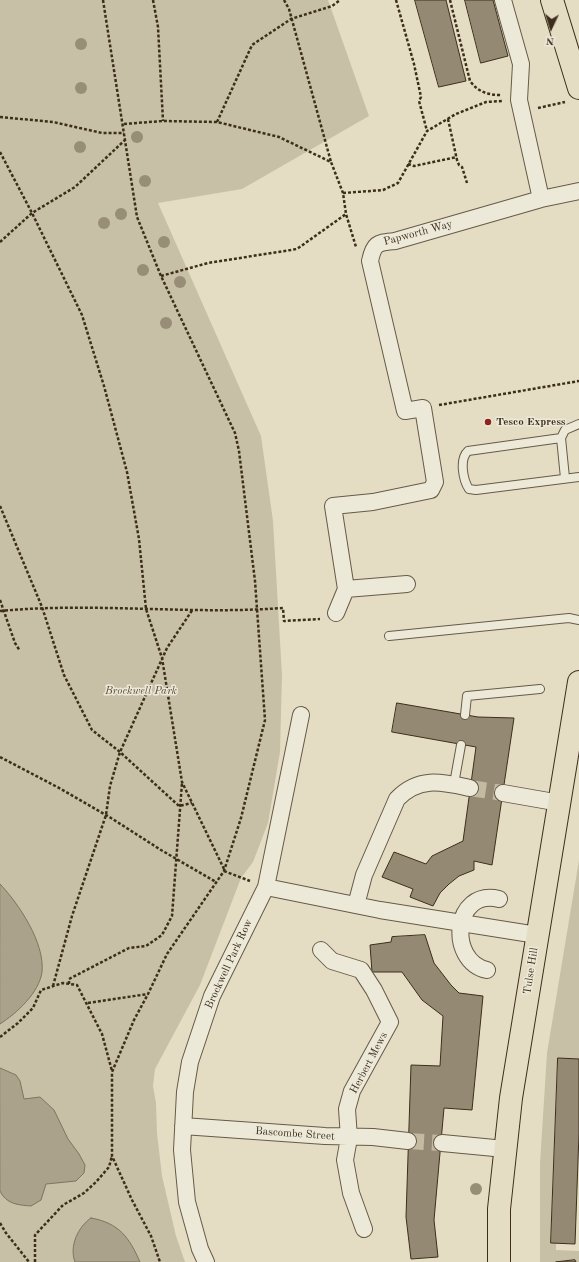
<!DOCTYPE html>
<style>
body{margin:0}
#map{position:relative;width:579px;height:1262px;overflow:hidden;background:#e4ddc4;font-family:"Old Standard TT",serif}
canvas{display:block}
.north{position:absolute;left:531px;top:8px;width:40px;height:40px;-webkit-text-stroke:3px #ede9d9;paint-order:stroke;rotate:184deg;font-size:11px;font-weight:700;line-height:16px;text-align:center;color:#3d2e1c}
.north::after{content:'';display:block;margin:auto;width:14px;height:18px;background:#3d2e1c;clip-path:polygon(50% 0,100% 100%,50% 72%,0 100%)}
</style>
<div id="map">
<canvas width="579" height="1262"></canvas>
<div class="north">N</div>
</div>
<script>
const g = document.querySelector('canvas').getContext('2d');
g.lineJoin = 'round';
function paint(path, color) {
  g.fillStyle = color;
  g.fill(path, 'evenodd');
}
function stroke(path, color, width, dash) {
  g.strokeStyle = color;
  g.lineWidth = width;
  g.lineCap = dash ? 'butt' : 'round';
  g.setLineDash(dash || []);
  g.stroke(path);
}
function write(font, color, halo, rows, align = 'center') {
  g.font = font + ' "Old Standard TT",serif';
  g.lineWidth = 3;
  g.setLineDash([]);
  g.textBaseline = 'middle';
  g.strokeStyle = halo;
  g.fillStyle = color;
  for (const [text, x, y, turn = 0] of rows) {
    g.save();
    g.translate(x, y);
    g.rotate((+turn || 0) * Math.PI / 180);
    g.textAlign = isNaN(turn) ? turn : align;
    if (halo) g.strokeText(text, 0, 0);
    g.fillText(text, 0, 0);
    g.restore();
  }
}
paint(new Path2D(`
 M0 0H328L369 116 242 189 158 203 261 436 273 521 282 675 280 752 268 823 253 862 241 878 200 985 155 1069 153 1086 156 1103 157 1133 162 1176 176 1236 185 1262H0Z
 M579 860V1062L561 1061 556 1250 579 1251V1262H540V1163L547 1053Z`), '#c8bfa7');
const water = new Path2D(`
 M0 884C19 904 45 943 42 972 39 993 17 1013 0 1024Z
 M0 1068 16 1075 20 1081 24 1099 40 1097 54 1110 68 1139 79 1154 85 1165 84 1173 76 1181 46 1184 41 1200 31 1206C18 1205 6 1204 0 1191Z
 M91 1218C119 1223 129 1237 140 1262H75C69 1246 78 1227 91 1218Z`);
paint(water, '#aba28b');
stroke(water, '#7f745f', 1);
const building = new Path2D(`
 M415 0H446L466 81 439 87Z
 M465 0H493L508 56 481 63Z
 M397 703 478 717 514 718 492 865 474 861V870L459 876 449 884 440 893 433 906 410 897 413 889 382 877 394 852 426 864 432 856 463 841 476 747 392 732Z
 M425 935 434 963 451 985 459 993 483 996 472 1110 444 1108 434 1220 438 1257 411 1259 406 1217 411 1065 440 1066 443 1016 422 1000 402 972H372L370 945 391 942 392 937Z
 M558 1058 579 1059V1133L575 1244 551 1243Z
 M575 1260 576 1262H556Z`);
paint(building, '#948973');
stroke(building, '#3d2e1c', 1);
stroke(new Path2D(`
 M470 788 503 793
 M408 1141 442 1143`), '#c3baa2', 16, [16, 8]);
const service = new Path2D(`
 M561 438 468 451C459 459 463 480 469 489L476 490 579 477
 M565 478 561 438 565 430 579 424
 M389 636 569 618 579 620
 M465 715 467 696 540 689
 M454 784 461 745`);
const minor = new Path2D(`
 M503 0 521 64 519 100 541 199
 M346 589 333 506 373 502 431 490 435 482 423 408 405 411 370 261C374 242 378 243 395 241L541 199 579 191
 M336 613 346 589 407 584
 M503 793 560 803
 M266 887 380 910 537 935
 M356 905 364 875 397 799C419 776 442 782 470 788
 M321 950 332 961 361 970 374 990 390 1022 352 1091 347 1109 349 1138 345 1160 351 1193 364 1229
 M487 970C447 961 453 888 499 899
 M183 1126 325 1136 373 1137 408 1141
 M442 1143 505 1149
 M206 1262 200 1249 187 1202 182 1150 185 1092 190 1062 212 996 266 887 301 715`);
const primary = new Path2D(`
 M552 0 579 88
 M499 1262V1209L511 1098 579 682`);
stroke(service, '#675a46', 10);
stroke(minor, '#675a46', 18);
stroke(primary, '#3d2e1c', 24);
stroke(new Path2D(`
 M103 0 137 217 161 276 235 433 239 451 255 581 265 720 241 818 224 871 167 954 148 994 134 1020 112 1072V1156L132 1200 151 1236 160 1262
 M153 0 158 27 163 121
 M284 0 289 9 331 162
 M396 0 414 64 421 97 419 101 427 131
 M450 0 470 81C478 92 488 95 501 95
 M538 108 565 102
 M0 117 53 122 102 133H124
 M448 119 457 160 459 165 462 167 467 183
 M217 122 252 45 291 19 332 6 340 0
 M124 124 163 121 217 122 279 137 331 162 343 193 346 214 356 247
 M0 152 32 213 82 315 104 386 127 472 139 539 146 609 162 658 182 782 224 869
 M408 164 414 166 457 157
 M343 193 383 190 398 183 427 131 456 114 486 102 503 101
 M0 242 32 213 75 187 125 140
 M161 276 208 263 297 249 346 214
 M439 405 579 381
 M0 506 42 607 64 675 92 730 120 752 179 806 192 803
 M0 600 15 643 20 651
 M0 611C94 602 189 615 283 608L284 621 320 619
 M0 757 61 789 111 818 161 850 216 882
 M224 871 250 881
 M69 984V979L129 948 146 946 162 935 172 916 182 783
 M53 986 72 916 106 815 110 786 120 752 167 648 193 609
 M88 1003 148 994
 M0 1037 18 1023 33 1008 41 990 63 983 77 985 102 1034 112 1071
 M0 1223 6 1233 29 1262
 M35 1262V1235L63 1205 84 1193 96 1182 109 1167 112 1156`), '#3d2e1c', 2.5, [3, 2]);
stroke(service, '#ede9d9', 8);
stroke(minor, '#ede9d9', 16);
stroke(primary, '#e4ddc4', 22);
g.fillStyle = '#988d77';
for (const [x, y] of [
 [81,44],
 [81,88],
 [137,137],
 [80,147],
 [145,181],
 [121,214],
 [104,223],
 [164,242],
 [143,270],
 [180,282],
 [166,323],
 [476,1189]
]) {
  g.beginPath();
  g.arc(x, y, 6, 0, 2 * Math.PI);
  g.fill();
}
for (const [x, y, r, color] of [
 [488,422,4,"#8f2418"]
]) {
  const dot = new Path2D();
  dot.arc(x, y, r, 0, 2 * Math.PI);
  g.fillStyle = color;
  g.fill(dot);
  stroke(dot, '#ede9d9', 1.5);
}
write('11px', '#3d2e1c', '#ede9d9', [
 ["Papworth Way",418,233,-15],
 ["Brockwell Park Row",229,964,-65],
 ["Tulse Hill",531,971,-81],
 ["Herbert Mews",369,1063,-62],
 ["Bascombe Street",295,1134,4]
]);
write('bold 11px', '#3d2e1c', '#ede9d9', [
 ["Tesco Express",496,422]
], 'left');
write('italic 11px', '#594b38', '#ede9d9', [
 ["Brockwell Park",141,691]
]);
</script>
